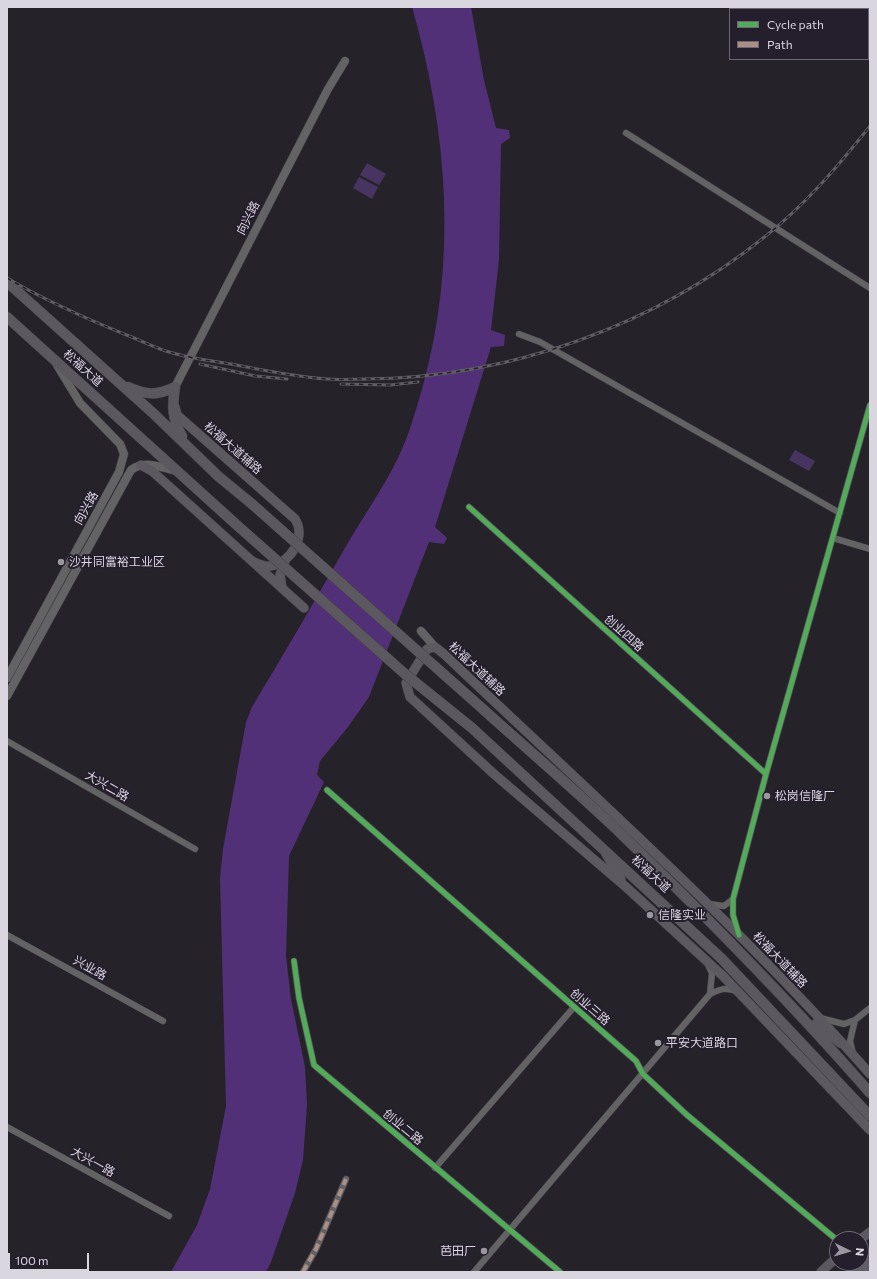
<!DOCTYPE html>
<meta charset="utf-8">
<style>
body{margin:0}
#map{position:relative;width:877px;height:1279px;overflow:hidden;background:#25222a;font-family:Commissioner,sans-serif}
canvas{display:block}
.frame{position:absolute;inset:0;border:8px solid #dad6e0;pointer-events:none}
.legend{position:absolute;left:729px;top:8px;width:140px;height:52px;box-sizing:border-box;background:#251e2d;border:1px solid #6d6875;margin:0;padding:5px 7px;list-style:none;font-size:12px;color:#dad6e0}
.legend li{display:flex;align-items:center;gap:8px;height:20px}
.legend b{width:20px;border:1px solid #6d6875}
.north{position:absolute;left:829px;top:1231px;width:40px;height:40px;box-sizing:border-box;background:#251e2d;border:1px solid #6d6875;border-radius:50%;rotate:95deg;font-size:11px;font-weight:700;line-height:16px;text-align:center;color:#dad6e0}
.north::after{content:'';display:block;margin:auto;width:14px;height:18px;background:#9b97a0;clip-path:polygon(50% 0,100% 100%,50% 72%,0 100%)}
.scale{position:absolute;left:8px;top:1253px;width:81px;height:18px;box-sizing:border-box;border:2px solid #dad6e0;border-top:0;padding-left:5px;font-size:12px;line-height:14px;white-space:nowrap;color:#dad6e0;-webkit-text-stroke:3px #251e2d;paint-order:stroke}
</style>
<div id="map">
<canvas width="877" height="1279"></canvas>
<div class="frame"></div>
<ul class="legend">
<li><b style="height:5px;background:#51ab58"></b>Cycle path</li>
<li><b style="height:5px;background:#ac8f84"></b>Path</li>
</ul>
<div class="north">N</div>
<div class="scale">100 m</div>
</div>
<script>
const g = document.querySelector('canvas').getContext('2d');
g.lineJoin = 'round';
function paint(path, color) {
  g.fillStyle = color;
  g.fill(path, 'evenodd');
}
function stroke(path, color, width, dash) {
  g.strokeStyle = color;
  g.lineWidth = width;
  g.lineCap = dash ? 'butt' : 'round';
  g.setLineDash(dash || []);
  g.stroke(path);
}
function write(font, color, halo, rows, align = 'center') {
  g.font = font + ' Commissioner,"Noto Sans SC",sans-serif';
  g.lineWidth = 4;
  g.setLineDash([]);
  g.textBaseline = 'middle';
  g.strokeStyle = halo;
  g.fillStyle = color;
  for (const [text, x, y, turn = 0] of rows) {
    g.save();
    g.translate(x, y);
    g.rotate((+turn || 0) * Math.PI / 180);
    g.textAlign = isNaN(turn) ? turn : align;
    if (halo) g.strokeText(text, 0, 0);
    g.fillText(text, 0, 0);
    g.restore();
  }
}
paint(new Path2D(`
 M367 163 386 174 379 185 360 175Z
 M359 177 378 187 372 199 353 188Z
 M795 450 815 461 809 471 789 460Z`), '#483460');
paint(new Path2D(`
 M412 7H471L484 80 496 128 509 130 510 138 501 144 499 260 491 330 505 335 504 346 491 347 435 527 447 538 444 544 429 542 369 697 348 727 320 761 317 775 324 782 289 856 286 956 291 999 305 1067 307 1105 303 1160 295 1193 271 1262 266 1272H171L197 1225 210 1189 226 1106 220 878 223 849 246 722 252 707C285 652 317 597 349 541 365 514 383 488 397 460 408 438 415 413 422 389 458 263 448 132 412 7Z`), '#523077');
const minor = new Path2D(`
 M626 133 870 288
 M519 334 540 342 840 513
 M469 507 766 774
 M833 538 870 549
 M7 741 195 849
 M327 790 636 1061 643 1074 687 1115 837 1240
 M709 904 724 906 733 899
 M738 932 733 915V899L766 774 870 405
 M7 935 163 1021
 M294 961 299 998 314 1065 560 1272
 M708 965 712 973 710 994
 M820 1018 844 1024 855 1020 850 1041 853 1054
 M855 1020 870 1008
 M7 1127 169 1216
 M435 1168 574 1007
 M303 1272 316 1249 346 1179
 M474 1272 710 994C720 989 726 987 736 991`);
const tertiary = new Path2D(`
 M175 387 328 89 345 61
 M421 631 435 647
 M7 678 119 472 124 454 120 444 80 403 57 365
 M7 696 131 470C145 460 161 467 176 471`);
const secondary = new Path2D(`
 M175 407 177 415 295 519C307 537 290 564 270 566 264 567 258 564 252 561
 M141 465 152 471 304 608
 M282 588 280 575 285 561
 M606 854 621 879
 M870 1074C738 924 588 791 444 654L435 647 427 649 406 683 410 697 494 774 626 887 723 976 870 1130
 M861 1239 870 1232
 M821 1272 837 1257`);
const primary = new Path2D(`
 M7 282 154 414 218 476 252 504
 M7 317 239 527
 M128 387C147 395 156 396 175 387
 M175 387C172 406 172 419 182 436
 M484 710C527 749 572 787 614 827 703 913 789 1000 870 1093
 M472 728 722 959 870 1116
 M816 1024 841 1043`);
const motorway = new Path2D(`
 M852 1272 870 1257
 M867 1272 870 1270`);
stroke(minor, '#424046', 7);
stroke(tertiary, '#424046', 9);
stroke(secondary, '#424046', 10);
stroke(primary, '#424046', 11);
stroke(motorway, '#424046', 12);
stroke(minor, '#636265', 6);
stroke(tertiary, '#636265', 8);
stroke(secondary, '#5c5a60', 9);
stroke(primary, '#5b595f', 10);
stroke(motorway, '#615e66', 11);
const rail = new Path2D(`
 M7 278C46 301 87 319 129 336 142 341 156 348 169 352 189 358 211 361 231 364 262 370 295 377 327 379 339 380 352 379 365 379 509 378 655 326 767 235 806 204 839 165 870 126
 M200 364 255 376 287 379
 M341 384 390 385 418 382`);
stroke(rail, '#605e62', 3);
stroke(rail, '#251e2d', 1.5, [4.5]);
const primaryBridge = new Path2D(`
 M252 504 484 710
 M239 527 405 674 472 728`);
stroke(primaryBridge, '#424046', 11, []);
stroke(primaryBridge, '#5b595f', 10);
stroke(new Path2D(`
 M303 1272 316 1249 346 1179`), '#ac8f84', 4, [8, 4]);
stroke(new Path2D(`
 M469 507 766 774
 M327 790 636 1061 643 1074 687 1115 837 1240
 M739 935 733 915V899L766 774 870 405
 M294 961 299 998 314 1065 560 1272`), '#51ab58', 5);
for (const [x, y, r, color] of [
 [61,562,4,"#9b97a0"],
 [767,796,4,"#9b97a0"],
 [650,915,4,"#9b97a0"],
 [658,1043,4,"#9b97a0"],
 [484,1251,4,"#9b97a0"]
]) {
  const dot = new Path2D();
  dot.arc(x, y, r, 0, 2 * Math.PI);
  g.fillStyle = color;
  g.fill(dot);
  stroke(dot, '#251e2d', 1.5);
}
write('12px', '#dad6e0', '#251e2d', [
 ["向兴路",248,218,-63],
 ["松福大道",83,368,42],
 ["松福大道辅路",233,448,41],
 ["向兴路",86,508,-61],
 ["创业四路",624,633,42],
 ["松福大道辅路",477,669,43],
 ["大兴二路",107,786,30],
 ["松福大道",651,874,43],
 ["松福大道辅路",780,960,46],
 ["兴业路",90,968,29],
 ["创业三路",590,1007,41],
 ["创业二路",403,1127,40],
 ["大兴一路",93,1162,29]
]);
write('12px', '#dad6e0', '#251e2d', [
 ["沙井同富裕工业区",69,562],
 ["松岗信隆厂",775,796],
 ["信隆实业",658,915],
 ["平安大道路口",666,1043],
 ["芭田厂",476,1251,"right"]
], 'left');
</script>
